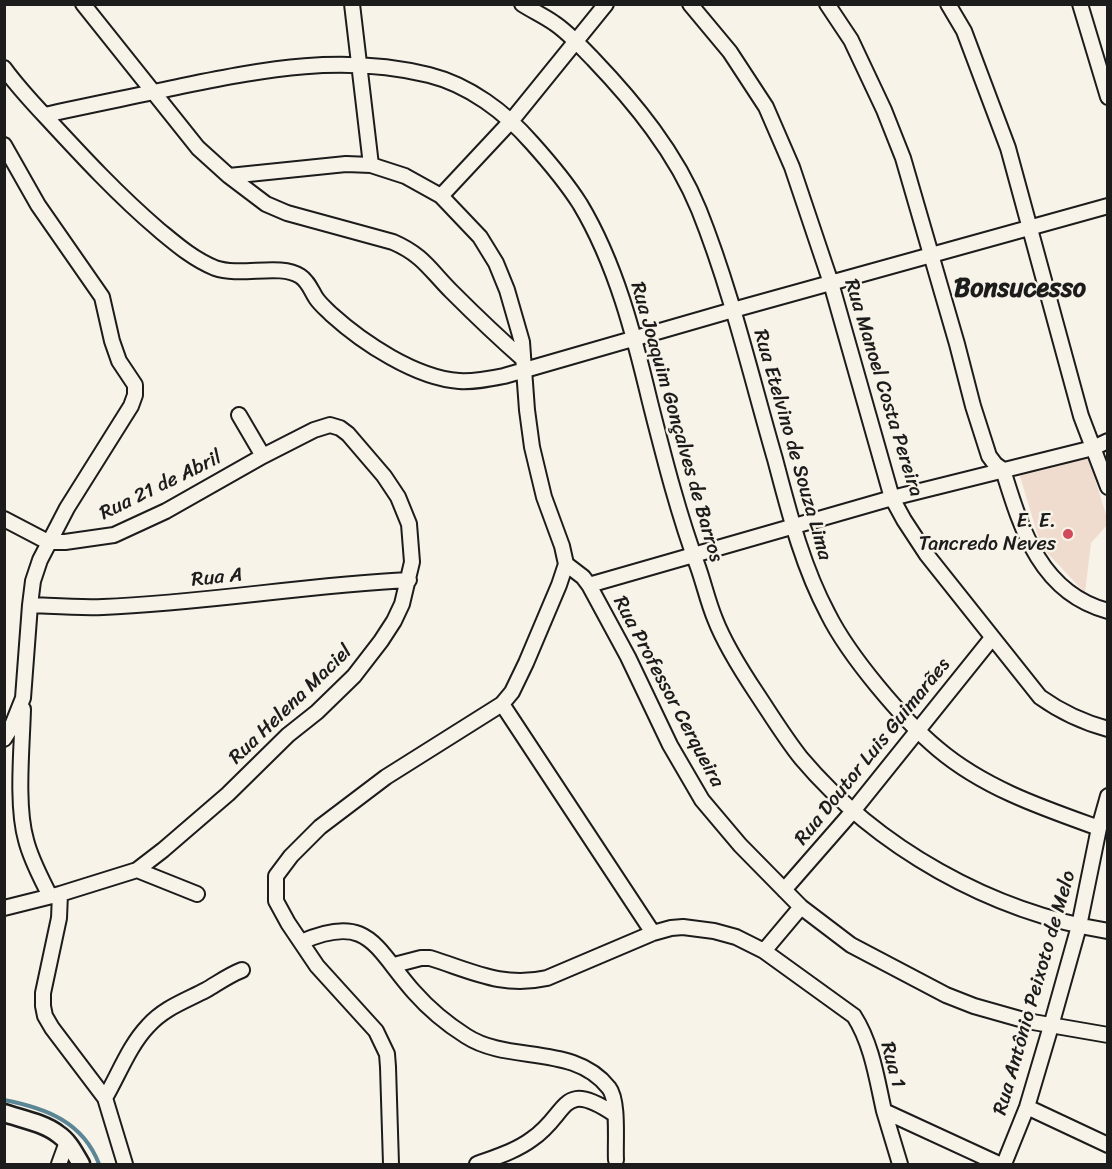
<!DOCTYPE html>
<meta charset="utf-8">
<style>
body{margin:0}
#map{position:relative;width:1112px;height:1169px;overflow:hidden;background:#f7f3e8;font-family:Sriracha,sans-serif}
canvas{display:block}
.frame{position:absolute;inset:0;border:6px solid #1c1c1c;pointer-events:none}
</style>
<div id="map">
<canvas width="1112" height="1169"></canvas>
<div class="frame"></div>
</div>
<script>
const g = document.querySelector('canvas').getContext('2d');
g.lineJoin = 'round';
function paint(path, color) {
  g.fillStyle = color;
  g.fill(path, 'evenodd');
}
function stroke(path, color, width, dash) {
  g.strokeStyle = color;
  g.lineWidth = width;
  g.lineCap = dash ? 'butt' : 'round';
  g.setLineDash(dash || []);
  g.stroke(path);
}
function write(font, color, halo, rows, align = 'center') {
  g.font = font + ' Sriracha,sans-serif';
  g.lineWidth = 5;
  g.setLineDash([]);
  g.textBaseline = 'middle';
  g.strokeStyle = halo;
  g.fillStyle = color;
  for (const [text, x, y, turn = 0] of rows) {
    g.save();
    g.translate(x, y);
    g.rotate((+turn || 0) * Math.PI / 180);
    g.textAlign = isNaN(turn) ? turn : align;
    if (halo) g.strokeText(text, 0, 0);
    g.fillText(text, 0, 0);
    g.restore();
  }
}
paint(new Path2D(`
 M1086 456 1092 469 1107 518 1108 524 1091 543 1085 593 1041 546 1019 473Z`), '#f0dccf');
stroke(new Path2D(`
 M4 1100C46 1108 83 1122 99 1164`), '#5b8695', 4);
const minor = new Path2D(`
 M83 4 198 148 229 176 346 164 371 165 405 176 441 196 480 237 496 263 507 290 522 342 527 410 532 447 544 497 562 546 566 564 559 585 526 663 512 692 502 704 386 777 320 827 291 856 276 876V901L288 923 317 966 376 1031 387 1054 388 1067 391 1164
 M352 4 371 165
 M522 4C533 11 544 16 554 23 569 33 581 47 593 59 635 103 676 153 699 210 731 290 751 376 775 459 789 512 802 565 828 614 849 656 902 719 938 749 984 788 1043 808 1099 828
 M690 4 730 52 766 107 792 167 831 283 892 498 904 520 927 555 1040 697C1061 712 1082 722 1108 729
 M827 4 851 40 884 110 903 158 957 344 973 406 989 456 995 464 1003 470C1021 528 1040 593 1108 611
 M948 4 964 31 1008 148 1081 416 1108 487
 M1080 4 1108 97
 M4 68C17 86 31 101 46 117 82 156 118 195 159 230 176 244 193 259 215 268 241 277 280 263 300 276 308 281 311 290 316 298 320 304 326 309 331 314 363 343 416 378 459 381 474 382 489 379 504 376L733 310 1108 206
 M45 115C90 105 136 96 182 86 266 69 343 54 429 75 469 85 505 112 532 143 549 162 566 182 580 204 616 264 634 335 650 402 664 457 678 513 698 567 704 584 708 602 715 619 725 645 741 670 757 694 771 715 785 738 801 758 877 848 991 912 1108 931
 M4 145 38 205 102 297 112 341 119 361 135 385V395L131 406 67 508 40 560 33 581 30 605 23 698 11 728 4 739
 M229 176 266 204 287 213 393 242C423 255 430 270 452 292 475 315 499 338 523 359
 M441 196 512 120 606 4
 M239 415 263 456
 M4 519 48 542H65L114 535 166 511 263 456 314 430 330 425 340 428 348 434 384 476 398 497 409 524 412 562 402 604 394 621 381 641 354 676 317 712 288 735 228 794 163 850 137 870 60 894 4 908
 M566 564 583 577 589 585 628 657 670 745 702 800 740 845 801 907 851 945 946 995 974 1006 1027 1021 1108 1035
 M589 585 892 498 1093 448 1108 441
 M30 605C54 606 79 608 103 607 205 603 306 585 409 580
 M502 704 653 933
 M23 709C22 747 16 805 26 840 31 860 41 878 50 896
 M137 870 197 894
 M784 890 853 811 992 638
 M60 894 59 918 43 993V1006L45 1016 52 1028 105 1098 125 1164
 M301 942C369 912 375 948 414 992 429 1009 447 1024 466 1036 509 1064 574 1043 609 1088 619 1101 615 1143 616 1160
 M764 951 854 1016C872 1044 877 1080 884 1111L999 1164
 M394 965 421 958H430C472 971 502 988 547 978L653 933 671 928 683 927 714 931 736 937 764 951 801 907
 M105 1098C119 1074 129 1046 148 1026 164 1008 185 1001 206 990 218 983 229 975 242 970
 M1027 1107 1108 1145
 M884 1111 900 1164
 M59 1164 67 1142
 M477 1164C496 1157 516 1151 532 1139 569 1114 560 1078 614 1114
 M1004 1164 1027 1107 1051 1026 1079 926 1099 828 1108 796`);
const tertiary = new Path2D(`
 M4 1113C22 1119 44 1123 58 1134 69 1141 75 1154 81 1164`);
stroke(minor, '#1c1c1c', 18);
stroke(tertiary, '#1c1c1c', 21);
stroke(minor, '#f7f3e8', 14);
stroke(tertiary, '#f7f3e8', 16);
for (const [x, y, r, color] of [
 [1068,534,6,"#d1495b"]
]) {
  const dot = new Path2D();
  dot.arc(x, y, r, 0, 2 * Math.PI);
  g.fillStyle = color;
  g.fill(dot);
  stroke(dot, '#f7f3e8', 2);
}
write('20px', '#1c1c1c', '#f7f3e8', [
 ["Rua Manoel Costa Pereira",883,388,73],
 ["Rua Joaquim Gonçalves de Barros",676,422,74],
 ["Rua Etelvino de Souza Lima",792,445,74],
 ["Rua 21 de Abril",161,486,-26],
 ["Rua A",217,578,-6],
 ["Rua Professor Cerqueira",668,692,62],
 ["Rua Helena Maciel",291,705,-44],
 ["Rua Doutor Luis Guimarães",873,752,-51],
 ["Rua Antônio Peixoto de Melo",1035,993,-74],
 ["Rua 1",892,1065,75]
]);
write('20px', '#1c1c1c', '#f7f3e8', [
 ["E. E.",1056,522],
 ["Tancredo Neves",1056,545]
], 'right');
write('bold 26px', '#1c1c1c', '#f7f3e8', [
 ["Bonsucesso",1020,289]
]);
</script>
